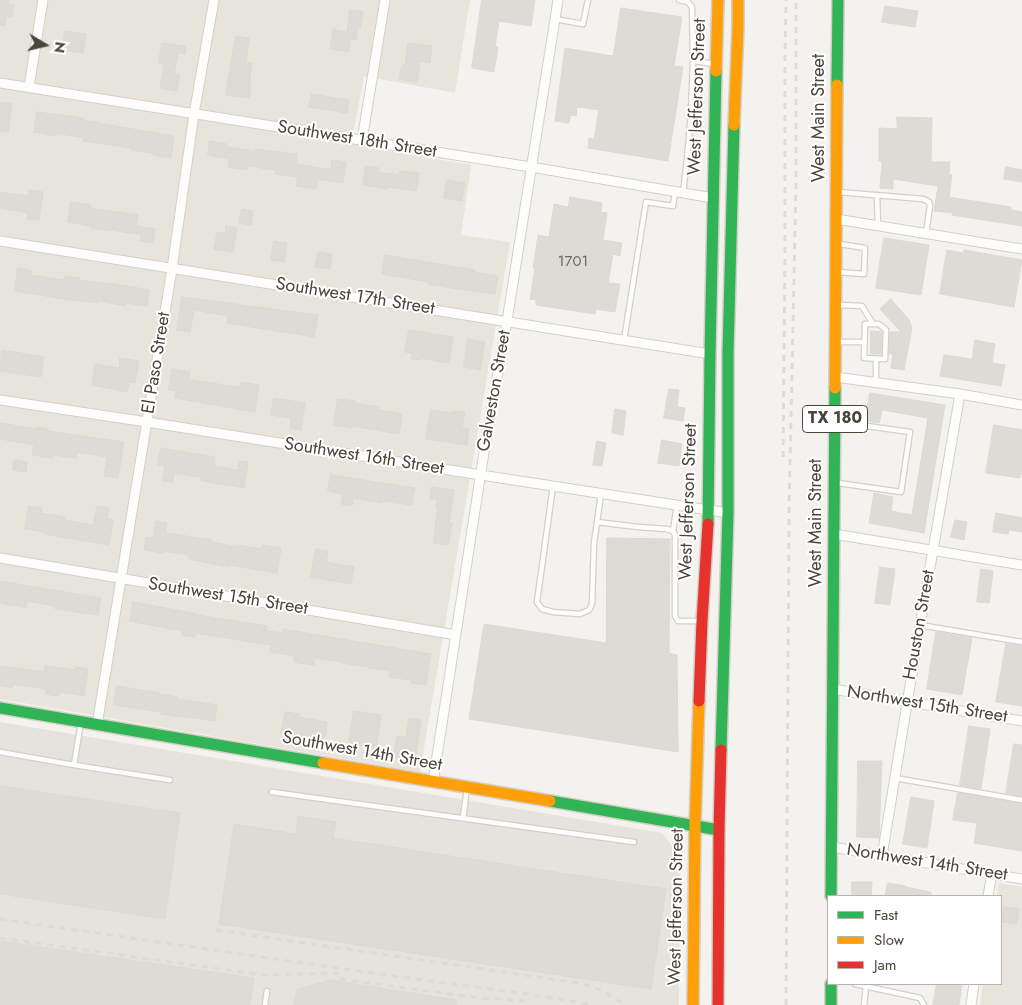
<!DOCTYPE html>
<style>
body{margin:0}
#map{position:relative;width:1022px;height:1005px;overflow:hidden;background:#f4f2ee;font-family:Jost,sans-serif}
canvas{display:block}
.legend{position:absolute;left:827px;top:895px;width:175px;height:90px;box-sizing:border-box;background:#fff;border:1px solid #b7b4b0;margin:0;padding:6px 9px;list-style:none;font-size:15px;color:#4b4439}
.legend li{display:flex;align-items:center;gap:10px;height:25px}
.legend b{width:25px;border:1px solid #b7b4b0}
.north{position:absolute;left:20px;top:20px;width:50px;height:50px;-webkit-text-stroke:4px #fff;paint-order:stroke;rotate:99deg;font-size:14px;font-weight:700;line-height:20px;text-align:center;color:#4b4439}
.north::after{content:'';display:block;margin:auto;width:18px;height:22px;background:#4b4439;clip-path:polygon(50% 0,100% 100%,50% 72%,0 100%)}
</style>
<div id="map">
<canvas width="1022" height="1005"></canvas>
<ul class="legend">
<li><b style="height:6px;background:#30b455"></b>Fast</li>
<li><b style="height:6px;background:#ff9f0a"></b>Slow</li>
<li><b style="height:6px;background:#e5322d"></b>Jam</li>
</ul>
<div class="north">N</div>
</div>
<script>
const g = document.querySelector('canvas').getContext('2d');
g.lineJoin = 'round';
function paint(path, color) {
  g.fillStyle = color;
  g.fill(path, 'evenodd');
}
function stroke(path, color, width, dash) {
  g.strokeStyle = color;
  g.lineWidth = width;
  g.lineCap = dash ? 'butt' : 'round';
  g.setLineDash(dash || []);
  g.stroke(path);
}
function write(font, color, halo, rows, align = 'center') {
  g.font = font + ' Jost,sans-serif';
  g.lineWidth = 4;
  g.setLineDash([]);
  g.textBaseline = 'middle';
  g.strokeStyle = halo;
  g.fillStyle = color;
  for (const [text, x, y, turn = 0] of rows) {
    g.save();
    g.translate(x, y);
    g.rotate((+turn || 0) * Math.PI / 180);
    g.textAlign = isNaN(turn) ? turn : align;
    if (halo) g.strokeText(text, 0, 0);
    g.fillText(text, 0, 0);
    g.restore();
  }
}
paint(new Path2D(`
 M0 0H470L455 93 364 76 351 144 471 165 461 235 510 242 420 772 0 699Z
 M999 883 1022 887V1005H980L983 984H1001V896H997Z`), '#e7e4dc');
paint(new Path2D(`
 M0 722 662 833 680 856 679 1005H0Z`), '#e6e2de');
const building = new Path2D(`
 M0 0H9L8 5H14L12 17 6 16 5 26 0 25Z
 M482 0H535L531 26 499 21 495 47H498L494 72 472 68Z
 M885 6 918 11 915 27 882 22Z
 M621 8 682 17 674 66 683 67 668 161 588 148 589 138 594 139 599 110 577 107 576 116 571 115 569 123 555 121 565 48 613 56Z
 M350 10 363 12 360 28H358L356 40 351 39 349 52 330 49 333 29 347 32Z
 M65 31 86 34 83 53 62 50Z
 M236 36 249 38 246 62 252 63 249 86H251L249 98 226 95Z
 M162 43 186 46 185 54 178 53 174 74 180 75 177 91 160 88 164 64 159 63Z
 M408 43 432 46 430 63 420 61 417 82 399 79 402 65H405Z
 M312 94 349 100 347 113 309 107Z
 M0 102 12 104 8 132 0 131Z
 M37 112 83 118V120L98 122V123L174 136 171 158 153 155V153L131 150V148L83 141 84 138 56 133V136L34 132Z
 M897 117 932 118 931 162H950L949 175H952L949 197 1011 207V210L1022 212V226L952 215 953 213 934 211 938 186 893 179V189L880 188 882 161H879V128L897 129Z
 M210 141 227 144V147L254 151 255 149 297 154 296 164 331 170 332 160 346 162 343 183 318 179 316 189 296 186 298 177 275 174V170L248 166 247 170 228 167 229 159 208 155Z
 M366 166 379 168V172L399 175 400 171 419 173 416 191 388 187 387 189 363 185Z
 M1006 167 1022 170V182L1004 179Z
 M447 180 465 183 462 201 444 198Z
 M29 190 43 192 39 220 27 219 28 213 0 208V192L28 196Z
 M570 197 602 203 601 212 607 213 603 240 622 243 620 256 613 254 608 283 620 284 615 312 596 309 595 314 536 305V300L530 299 535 268H533L538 235 549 237 554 204 568 207Z
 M71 202 91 205 90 208 138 215 136 226 155 229 153 243 140 241 141 235 111 230V231L91 228V226L68 222Z
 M242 209 253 211 251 225 239 223Z
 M226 226 237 228 233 252 214 249 217 232 225 233Z
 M884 238 929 245 921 295 876 288Z
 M274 241 287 243 284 262 271 260Z
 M947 250 963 253 964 250 1022 260 1014 307 940 294Z
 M318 252 332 254 330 269 315 267Z
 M385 255 475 270 474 272 498 276 495 294 451 288 428 284 429 282 382 274Z
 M18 268 32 271 31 275 64 280 65 276 80 278 79 280 110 284V283L149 290 147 306 126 303V306L98 301V303L76 300V301L15 291Z
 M182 297 318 315 314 337 227 323 228 316 194 310 190 332 177 330Z
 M891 299 910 321 912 328 904 370 891 368 893 354H889L890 332H901L880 309Z
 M409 330 453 337 449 363 420 358V360L411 359 412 353 405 352Z
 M871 331 882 332 881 354H871Z
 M468 339 485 342 480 370 464 367Z
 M975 340 995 344 992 363 1005 365 1001 386 940 376 944 355 972 359Z
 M2 350 44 357 41 377 0 371Z
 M120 358 139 361 135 383 129 382 127 392 92 385 95 364 119 368Z
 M172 369 190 372 189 380 240 387 241 382 259 385 255 412 175 398 176 391 169 390Z
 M669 389 679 390 677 407 685 408 683 421 664 418Z
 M870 393 945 405 924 533 869 523 874 493 893 497 891 511 912 515 928 418 882 410 879 423 866 421Z
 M274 398 305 403 301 430 290 428 291 418 271 415Z
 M338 399 356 401 355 403 379 407V410L402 414 399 434 352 426V428L334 425Z
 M615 409 626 411 623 435 612 433Z
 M431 410 453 413 454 411 465 412 462 428 469 429 467 445 426 439Z
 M0 423 36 429 37 427 48 429V431L124 442 118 478 104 476 107 457 77 452 76 458 53 455 52 458 32 455 34 445 0 439Z
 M994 425 1022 430V474H1020V478L986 473Z
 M662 440 682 444 679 466 658 463Z
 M597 441 606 443 602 466 593 465Z
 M161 448 215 457 214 466 238 470 240 461 248 462 244 488 201 481V477L174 473 173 482 162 481 165 466 158 465Z
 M14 460 27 462 26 472 13 470Z
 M331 475 415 488 412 505 382 501V503L353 498 352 506 341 504 343 494 328 491Z
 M432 487 454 490 449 523H452L448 545 433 543 438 507H436L437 500 430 499Z
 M29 506 42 508 41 513 65 517V520L93 525 97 506 109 508 107 519 113 520 109 545 44 534V532L25 529Z
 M996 513 1022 518V532L1009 530 1008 534 993 532Z
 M955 520 967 522 964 540 951 537Z
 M156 521 167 523 166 533 212 540 211 542 238 547V545L262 549 263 545 281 548 277 573 229 565V567L189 559V555L163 551V553L144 550 146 537 153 538Z
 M607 538 670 539 669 653 677 655 678 752 469 719 484 624 606 643Z
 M316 549 328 551 326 562 354 567 351 584 311 577Z
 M880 567 895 569 890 605 875 603Z
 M981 569 993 571 989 603 977 602Z
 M0 581 101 598 98 615 55 609V606L27 601 26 608 0 603Z
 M133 602 198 614V615L267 626V631L283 633V629L431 654 426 685 411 683V680L389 677 390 671 369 668V667L342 663V662L315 658 314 665 294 662 295 656 270 652 271 645 195 633V637L182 635V631L130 621Z
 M936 632 972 638 962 695 927 689Z
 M1006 644 1022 646V706L996 702Z
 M0 666 44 672 45 666 75 670 76 667 88 669 84 696 60 692 59 696 46 694V689L13 684 12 688 0 686Z
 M117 686 160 693V694L178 697 177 699 217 705 215 721 181 716 180 717 161 714V712L114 705Z
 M354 711 381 715 376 748 349 743Z
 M285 712 299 714V717L327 722 324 742 281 734Z
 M409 718 421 720 415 760 393 757 397 736 406 737Z
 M969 726 990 729 981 789 960 785Z
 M1014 744 1022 745V796L1006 793Z
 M858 761H882L879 838 857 837Z
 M0 786 180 813 165 919 0 894Z
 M958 793 1022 804V851L974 843 977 823 953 820Z
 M911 797 934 801 927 848 903 844Z
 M298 816 336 822 333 838 666 889 651 989 219 924 234 824 296 834Z
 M852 882H872L871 896H852Z
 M888 883 906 886 905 887 931 892V896H885Z
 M1004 907 1019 909 1017 924 1002 922Z
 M0 941 254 978 250 1005H0Z
 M331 980 456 1000V1005H294L297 990Z
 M937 984H962L959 1005H933Z`);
paint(building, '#dedbd6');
stroke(building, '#dcd9d4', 1);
const lane = new Path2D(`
 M679 0 688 2 692 7 693 61 715 64
 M555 19 583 24 588 0
 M838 192 923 199 929 202 930 206 926 234
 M683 193C689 149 692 105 693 61
 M877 195 878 226
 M838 272 864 274 865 248 840 244
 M839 305 862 306 873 324
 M865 324H879L886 330 885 359 864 358Z
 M624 340 646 202 673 206 675 192
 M838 342H864
 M876 382V359
 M838 422 910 432 901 492 838 483
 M553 486 537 602 542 609 553 612 580 614 589 610 592 604 594 543 601 494
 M597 522 638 527 667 529 673 531 675 535V616L678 621H701
 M673 531 677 505
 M920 625 1022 642
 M81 722 74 765 170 780
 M0 752 74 765
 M895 778 1022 800
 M272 792 634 842
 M463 818 467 788
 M855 984 920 998 924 1005
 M265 1005 267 991
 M864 1005 866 986`);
const street = new Path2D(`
 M0 83 531 167 713 198
 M29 87 43 0
 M362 140 385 0
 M836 219 1022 249
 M0 241 710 354
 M835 377 960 394 1022 405
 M0 400 147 422 481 475 728 513
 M834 534 1022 565
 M0 558 456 635
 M833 689 1022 721
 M97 725 172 269 194 114 214 0
 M433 782 485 446 507 321 558 0
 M832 847 1022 879
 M882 856 920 625 960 394
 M988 896 992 874
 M971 1005 974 984`);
const fast = new Path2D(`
 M837 85 838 0
 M708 524 710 354 716 71
 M0 708 323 763
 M721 750 728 513V353L734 125
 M550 801 719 830
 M831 896 835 388
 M831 984V1005`);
const slow = new Path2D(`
 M716 71 718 0
 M734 125 738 27V0
 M835 388 837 85
 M323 763 550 801
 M693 1005 695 826 699 701`);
const jam = new Path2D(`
 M699 701 702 621 708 524
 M718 1005 719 830 721 750`);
stroke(lane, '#d2d0cb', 7);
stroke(street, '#d2d0cb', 11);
stroke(fast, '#d3cfc5', 14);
stroke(slow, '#d3cfc5', 14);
stroke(jam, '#d3cfc5', 14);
stroke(lane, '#fdfdfc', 4.5);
stroke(street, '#fdfdfc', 9);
stroke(fast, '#30b455', 11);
stroke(slow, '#ff9f0a', 11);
stroke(jam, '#e5322d', 11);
stroke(new Path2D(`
 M783 457 785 262V58L786 0
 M0 919 386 975 528 994 593 1005
 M216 930 579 983 601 990 625 1005
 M0 938 263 975 340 973
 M340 979 479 998 531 1001
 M786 1005 789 510 796 186V0`), '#dbdbda', 3, [6, 6]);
write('15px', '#706a61', null, [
 ["1701",573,262]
]);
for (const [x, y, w] of [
 [835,419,65]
]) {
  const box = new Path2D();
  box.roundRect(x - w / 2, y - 13.5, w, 27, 4);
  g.fillStyle = '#fff';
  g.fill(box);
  stroke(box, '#4b4439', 1);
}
write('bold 16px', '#4b4439', null, [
 ["TX 180",835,419]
]);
write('18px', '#4b4439', '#fff', [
 ["West Jefferson Street",698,97,-88],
 ["West Main Street",820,118,-90],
 ["Southwest 18th Street",357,140,9],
 ["Southwest 17th Street",355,297,9],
 ["El Paso Street",157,363,-81],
 ["Galveston Street",495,391,-80],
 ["Southwest 16th Street",364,457,9],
 ["West Jefferson Street",689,502,-88],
 ["West Main Street",817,523,-90],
 ["Southwest 15th Street",228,597,9],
 ["Houston Street",920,625,-80],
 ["Northwest 15th Street",927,705,9],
 ["Southwest 14th Street",362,752,10],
 ["Northwest 14th Street",927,863,9],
 ["West Jefferson Street",677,907,-89]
]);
</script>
